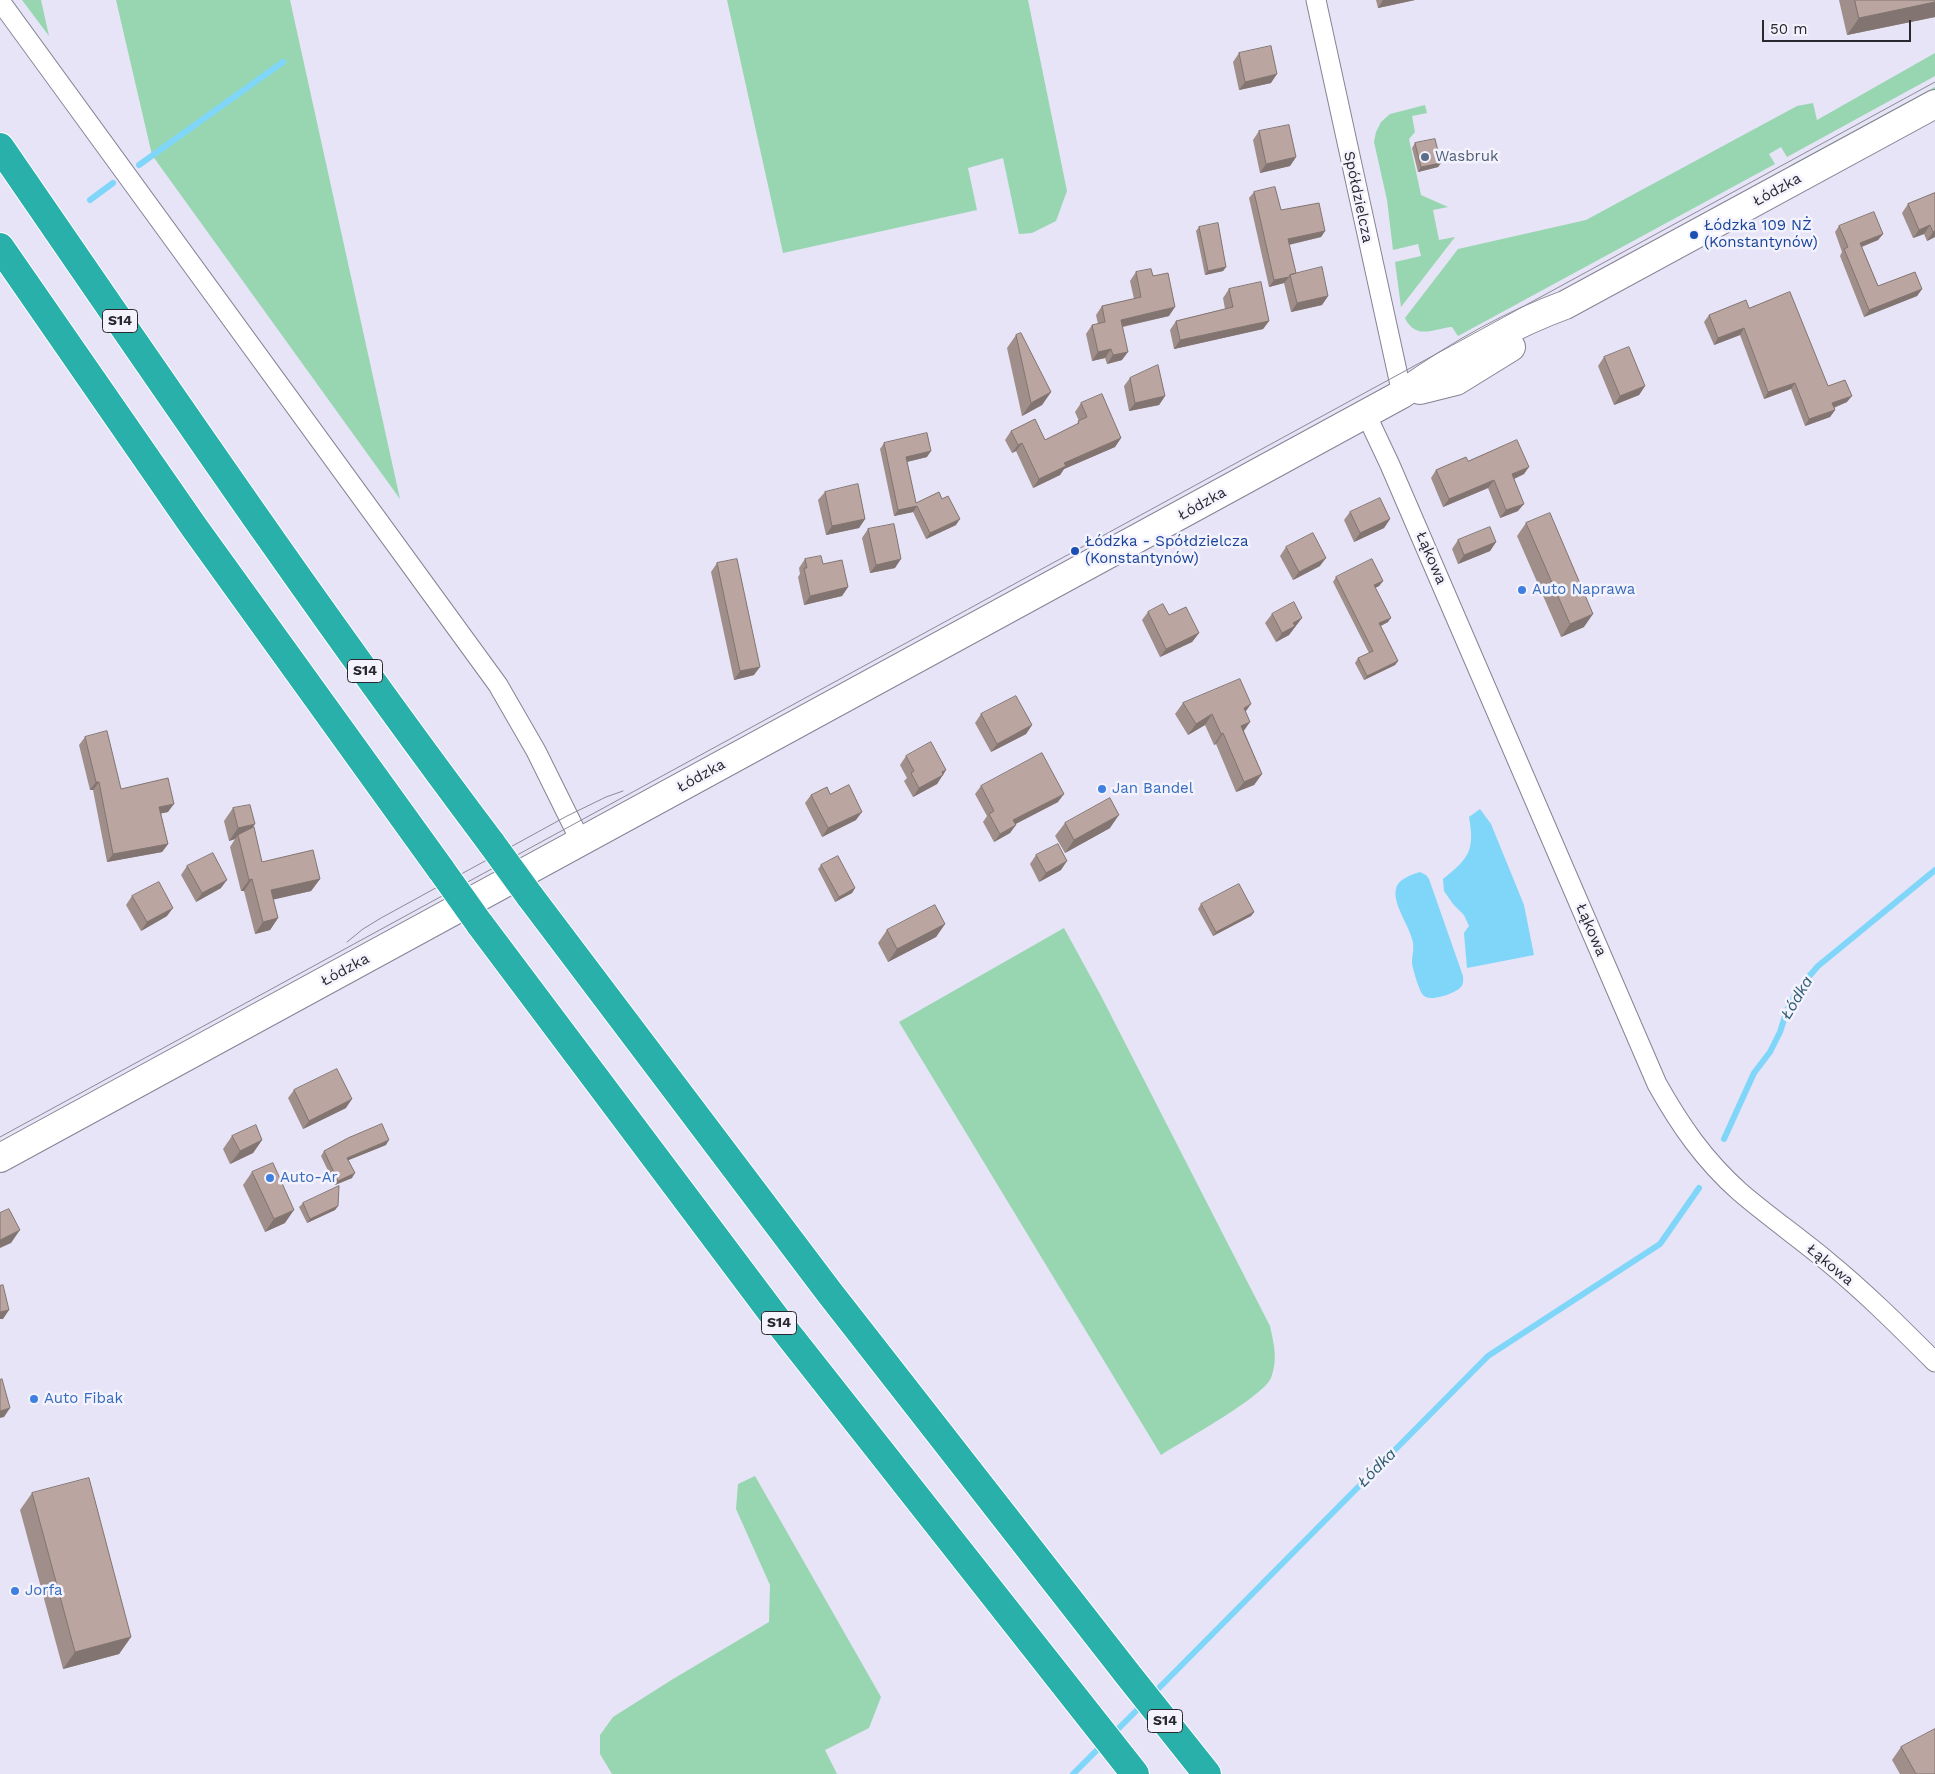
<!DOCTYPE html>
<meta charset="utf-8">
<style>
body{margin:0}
#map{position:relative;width:1935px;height:1774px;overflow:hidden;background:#e6e4f6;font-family:"Work Sans",sans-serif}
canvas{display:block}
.scale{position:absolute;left:1762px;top:20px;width:149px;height:22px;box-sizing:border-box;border:2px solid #29282f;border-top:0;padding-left:6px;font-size:15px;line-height:18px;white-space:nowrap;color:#29282f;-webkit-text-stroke:4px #f3f2fd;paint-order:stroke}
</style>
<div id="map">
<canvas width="1935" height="1774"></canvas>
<div class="scale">50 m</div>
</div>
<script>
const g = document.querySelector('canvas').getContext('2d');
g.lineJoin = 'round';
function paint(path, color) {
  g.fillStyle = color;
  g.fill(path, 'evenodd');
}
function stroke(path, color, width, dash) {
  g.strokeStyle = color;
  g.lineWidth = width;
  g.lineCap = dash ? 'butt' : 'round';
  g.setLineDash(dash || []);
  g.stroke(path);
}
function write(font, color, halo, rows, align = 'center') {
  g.font = font + ' "Work Sans",sans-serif';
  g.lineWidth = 5;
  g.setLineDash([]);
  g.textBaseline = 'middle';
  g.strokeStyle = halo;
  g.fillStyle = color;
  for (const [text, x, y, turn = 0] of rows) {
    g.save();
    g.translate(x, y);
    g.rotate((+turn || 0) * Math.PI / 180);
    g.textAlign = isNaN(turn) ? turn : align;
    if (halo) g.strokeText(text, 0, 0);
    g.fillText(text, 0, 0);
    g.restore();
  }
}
paint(new Path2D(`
 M22 0H41L49 36Z
 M116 0H290L400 499 152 155Z
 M727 0H1028L1067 191 1056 221 1032 233 1019 234 1003 158 968 168 977 210 783 253Z
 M1935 53V76L1787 157 1781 147 1769 154 1775 164 1458 336 1452 327C1435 328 1416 341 1405 318L1458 249 1586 220 1797 106 1813 103 1817 120Z
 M1935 87V92L1796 168 1791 165Z
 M1425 105 1427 113 1412 116 1415 132 1409 139 1421 195 1448 207 1433 210 1439 240 1455 237 1401 307 1395 262 1421 256 1418 244 1393 250 1387 200 1374 142 1376 132 1381 122 1390 114Z
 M1779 172V177L1463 344Z
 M1064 928 1100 994 1270 1326C1274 1345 1278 1359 1271 1378 1263 1397 1181 1442 1161 1455L899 1022Z
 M755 1476 881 1697 869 1728 825 1750 837 1774H612L600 1754V1735L613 1717 673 1679 769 1622 770 1585 736 1509 738 1484Z`), '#97d6b1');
paint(new Path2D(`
 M1480 809 1491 824 1524 905 1534 955 1467 968 1464 933 1469 926 1464 915 1453 904 1444 891 1443 879C1469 858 1475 851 1469 817Z
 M1420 872 1426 875 1429 879 1463 976C1463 980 1464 983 1461 987 1456 993 1429 1003 1423 995 1419 990 1413 970 1412 963 1412 956 1414 950 1413 943 1411 928 1392 904 1396 889 1398 879 1411 875 1420 872Z`), '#7fd6f9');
stroke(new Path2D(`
 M139 165 283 62
 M90 200 113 183
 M1724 1139 1754 1073 1770 1052 1780 1032 1787 1010 1799 988 1818 966 1935 870
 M1152 1695 1488 1356 1660 1244 1699 1188
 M1113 1734 1143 1704
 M1073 1774 1102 1745`), '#7fd6f9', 6);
const minor = new Path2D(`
 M1316 0 1402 394
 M0 1 498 685 536 751 581 842
 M1366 414 1390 465 1657 1084C1680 1125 1704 1160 1740 1192 1768 1216 1798 1237 1827 1261 1865 1292 1900 1327 1935 1362`);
const secondary = new Path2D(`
 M1420 390 1456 381 1511 347
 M0 1158 1402 394C1452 359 1507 326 1565 305L1935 104`);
const motorway = new Path2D(`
 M0 147C161 381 321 617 492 844
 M0 247 194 527 442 871
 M529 895 829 1292 1129 1676 1207 1774
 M479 923 784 1329 1135 1774`);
stroke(minor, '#858394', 21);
stroke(secondary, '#858394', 30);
stroke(motorway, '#fff', 30);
stroke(minor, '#fff', 19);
stroke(secondary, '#fff', 28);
stroke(motorway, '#2ab0aa', 28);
stroke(new Path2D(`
 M347 942 363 929 381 918 567 816 606 797 623 791
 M0 1137 1935 82`), '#8c8a97', 1);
const motorwayBridge = new Path2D(`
 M492 844 529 895
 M442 871 479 923`);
stroke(motorwayBridge, '#fff', 30, []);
stroke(motorwayBridge, '#2ab0aa', 28);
paint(new Path2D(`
 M1376 0H1415L1378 8Z
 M1839 0H1935V17L1847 35Z
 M1239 53 1271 83 1239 90 1233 62Z
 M1259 131 1296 157 1290 166 1260 173 1253 140Z
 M1415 143 1441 163 1438 167 1418 172 1412 148Z
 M1254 192 1281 210 1325 231 1321 237 1289 245 1296 273 1328 296 1322 305 1291 312 1284 283 1269 287 1249 198Z
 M1935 193V237L1927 241 1924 234 1913 238 1902 213 1908 204Z
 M1839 226 1883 234 1878 240 1862 247 1878 286 1922 289 1917 296 1864 317 1840 256 1842 252 1835 232Z
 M1199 227 1226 267 1223 271 1205 275 1196 231Z
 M1136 272 1153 276 1169 316 1123 327 1122 360 1107 364 1105 358 1092 361 1086 334 1092 325 1098 324 1096 315 1102 306 1134 299 1130 281Z
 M1229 289 1269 321 1263 329 1174 349 1170 330 1176 321 1225 309 1223 298Z
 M1749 308 1828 386 1847 402 1834 408 1835 410 1830 417 1805 426 1791 389 1764 399 1740 335 1714 345 1704 322 1709 315Z
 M1016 335 1051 392 1042 405 1022 416 1007 348Z
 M1604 357 1645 386 1639 395 1614 405 1598 366Z
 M1130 378 1165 396 1159 405 1129 411 1124 386Z
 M1081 403 1121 438 1115 447 1064 469 1060 475 1033 488 1016 451 1012 453 1005 440 1011 431 1045 440 1076 425 1079 421 1075 412Z
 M884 443 927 457 907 462 916 503 956 525 926 539 913 512 894 516 880 449Z
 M1468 461 1524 474 1514 479 1518 511 1500 518 1488 488 1443 507 1431 478 1436 470Z
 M825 492 865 519 859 528 826 535 818 500Z
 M1350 512 1390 519 1384 528 1354 542 1344 520Z
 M1526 523 1584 627 1561 637 1517 536Z
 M868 529 895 568 870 573 862 538Z
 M1458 540 1496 542 1490 551 1458 564 1452 549Z
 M1286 547 1320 566 1293 580 1280 556Z
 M805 559 823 564 848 587 842 596 804 605 798 577 800 574 799 568Z
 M717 563 754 675 734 680 711 572Z
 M1336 577 1383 581 1379 586 1375 588 1388 622 1381 626 1398 661 1395 665 1364 680 1355 663 1358 658 1369 653 1333 582Z
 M1148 612 1169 615 1199 633 1192 642 1160 657 1142 620Z
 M1272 614 1296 626 1294 628 1289 635 1276 642 1265 623Z
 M1183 703 1246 711 1244 731 1262 774 1254 785 1236 792 1216 744 1214 745 1205 725 1188 735 1175 714Z
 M981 714 1032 725 1026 734 991 752 975 723Z
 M85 737 121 789 168 812 161 813 168 844 162 852 107 862 93 790H90L79 745Z
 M906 756 946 770 937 784 913 797 904 781 907 778 900 765Z
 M981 786 1058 802 1015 824 1010 833 994 842 983 822 987 816 975 794Z
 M830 794 856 820 822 837 805 803 811 795Z
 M233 808 252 827 262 862 320 879 311 891 273 899 278 918 270 930 255 934 244 891H241L230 847 235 839 229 841 224 821Z
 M1065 823 1110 828 1065 853 1055 836Z
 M1036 855 1061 870 1039 882 1030 864Z
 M821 865 855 888 852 893 835 902 818 869Z
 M187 866 221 888 196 902 181 875Z
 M132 896 167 916 141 931 126 905Z
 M1201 904 1254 912 1251 916 1213 936 1198 909Z
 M945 924 936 937 888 962 878 943 887 930Z
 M294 1090 346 1108 303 1129 288 1098Z
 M232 1136 262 1140 253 1153 230 1164 223 1149Z
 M386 1145 348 1160 352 1178 335 1185 321 1156 324 1151Z
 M252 1172 285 1223 265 1232 243 1185Z
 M303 1203 338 1206 335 1210 307 1223 299 1207Z
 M32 1493 131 1637 119 1654 63 1669 20 1510Z
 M1901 1747 1935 1774H1900L1892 1760Z`), '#a08e8a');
paint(new Path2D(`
 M1383 0H1415L1378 8Z
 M1935 2V17L1847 35 1859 18Z
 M1277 74 1271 83 1239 90 1245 82Z
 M1296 157 1290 166 1260 173 1266 164Z
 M1441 163 1438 167 1418 172 1421 167Z
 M1930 225 1924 234 1913 238 1919 230Z
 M1325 231 1321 237 1283 246 1288 239Z
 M1935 231V237L1927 241 1933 232Z
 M1883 234 1878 240 1855 249 1860 243Z
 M1226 267 1223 271 1205 275 1208 271Z
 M1289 277 1284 283 1269 287 1274 280Z
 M1922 289 1917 296 1864 317 1869 310Z
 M1328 296 1322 305 1291 312 1297 303Z
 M1175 307 1169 316 1115 328 1121 320Z
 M1269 321 1263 329 1174 349 1180 340Z
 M1744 328 1740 335 1714 345 1718 338Z
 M1111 349 1105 358 1092 361 1098 352Z
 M1128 352 1122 360 1107 364 1113 355Z
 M1795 383 1791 389 1764 399 1768 392Z
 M1645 386 1639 395 1614 405 1620 396Z
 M1051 392 1042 405 1022 416 1031 403Z
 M1165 396 1159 405 1129 411 1135 403Z
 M1852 396 1847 402 1827 410 1832 403Z
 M1835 410 1830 417 1805 426 1809 419Z
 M1121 438 1115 447 1064 469 1060 475 1033 488 1039 479 1064 463Z
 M1022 443 1016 451 1012 453 1018 445Z
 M931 451 927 457 902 463 906 457Z
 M1529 467 1524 474 1507 482 1512 474Z
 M1494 480 1488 488 1443 507 1449 499Z
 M1524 504 1518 511 1500 518 1506 510Z
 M917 506 913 512 894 516 898 510Z
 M865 519 859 528 826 535 832 526Z
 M960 519 956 525 926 539 930 533Z
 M1390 519 1384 528 1354 542 1360 533Z
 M1496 542 1490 551 1458 564 1464 555Z
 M1326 558 1320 566 1293 580 1299 572Z
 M901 559 895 568 870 573 876 565Z
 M1383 581 1379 586 1371 590 1374 585Z
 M848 587 842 596 804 605 810 596Z
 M1593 614 1584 627 1561 637 1570 624Z
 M1302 618 1289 635 1276 642 1282 633 1293 623Z
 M1391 618 1388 622 1376 628 1379 623Z
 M1199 633 1192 642 1160 657 1166 649Z
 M1398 661 1395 665 1364 680 1367 676Z
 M760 667 754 675 734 680 740 671Z
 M1251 704 1244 714V708Z
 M1212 714 1205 725 1188 735 1196 724Z
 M1250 722 1243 732 1241 726Z
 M1032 725 1026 734 991 752 997 744Z
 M1223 733 1216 744 1214 745 1221 734Z
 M946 770 937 784 913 797 919 788Z
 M1262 774 1254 785 1236 792 1244 782Z
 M96 782H99L93 790H90Z
 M1064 794 1058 802 1008 828 1013 820Z
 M174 804 168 812 154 815 159 807Z
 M862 812 856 820 822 837 828 828Z
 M1119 815 1110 828 1065 853 1074 840Z
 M255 824 246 837 238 835 235 839 229 841 238 828Z
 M1016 825 1010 833 994 842 1000 834Z
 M168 844 162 852 107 862 113 854Z
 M1067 861 1061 870 1039 882 1046 873Z
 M252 879 244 891H241L249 880Z
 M320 879 311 891 263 902 271 890Z
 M227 880 221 888 196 902 202 893Z
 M855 888 852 893 835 902 839 897Z
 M173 908 167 916 141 931 147 922Z
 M1254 912 1251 916 1213 936 1216 932Z
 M278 918 270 930 255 934 263 922Z
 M945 924 936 937 888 962 897 949Z
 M352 1099 346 1108 303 1129 309 1121Z
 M262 1140 253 1153 230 1164 240 1151Z
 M389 1140 386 1145 344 1162 347 1158Z
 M355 1173 352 1178 335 1185 338 1181Z
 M338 1206 335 1210 307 1223 310 1219Z
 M294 1210 285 1223 265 1232 274 1219Z
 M20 1230 11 1243 0 1248V1240Z
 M9 1310 3 1319H0V1312Z
 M10 1408 4 1417 0 1418V1411Z
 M131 1637 119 1654 63 1669 75 1652Z`), '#827470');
const building = new Path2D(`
 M1855 0H1935V2L1859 18Z
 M1271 46 1277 74 1245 82 1239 53Z
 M1289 125 1296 157 1266 164 1259 131Z
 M1435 139 1441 163 1421 167 1415 143Z
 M1275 187 1281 210 1319 203 1325 231 1288 239 1296 273 1290 275 1289 277 1274 280 1254 192Z
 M1935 193V231L1933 232 1930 225 1919 230 1908 204Z
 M1874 212 1883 234 1860 243 1878 286 1915 272 1922 289 1869 310 1844 249 1848 247 1839 226Z
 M1218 223 1226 267 1208 271 1199 227Z
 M1322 267 1328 296 1297 303 1290 275Z
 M1151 269 1153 276 1168 273 1175 307 1121 320 1128 352 1113 355 1111 349 1098 352 1092 325 1105 322 1102 306 1141 297 1136 272Z
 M1261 282 1269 321 1180 340 1176 321 1233 307 1229 289Z
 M1790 292 1828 386 1845 380 1852 396 1832 403 1835 410 1809 419 1795 383 1768 392 1744 328 1718 338 1709 315 1746 300 1749 308Z
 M1021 333 1051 392 1031 403 1016 335Z
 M1629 347 1645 386 1620 396 1604 357Z
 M1158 365 1165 396 1135 403 1130 378Z
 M1102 394 1121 438 1064 463 1066 466 1039 479 1022 443 1018 445 1011 431 1035 419 1045 440 1079 423 1078 421 1087 417 1081 403Z
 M927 433 931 451 906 457 916 503 939 492 942 499 948 496 960 519 930 533 917 506 898 510 884 443Z
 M1517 440 1529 467 1512 474 1524 504 1506 510 1494 480 1449 499 1436 470 1466 457 1468 461Z
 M858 484 865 519 832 526 825 492Z
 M1380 498 1390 519 1360 533 1350 512Z
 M1550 513 1593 614 1570 624 1526 523Z
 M894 524 901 559 876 565 868 529Z
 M1490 527 1496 542 1464 555 1458 540Z
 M1313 533 1326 558 1299 572 1286 547Z
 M821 556 823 564 842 560 848 587 810 596 804 568H807L805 559Z
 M737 559 760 667 740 671 717 563Z
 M1372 559 1383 581 1374 585 1391 618 1379 623 1398 661 1367 676 1358 658 1373 651 1336 577Z
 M1294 602 1302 618 1293 623 1295 626 1282 633 1272 614Z
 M1163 604 1169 615 1186 607 1199 633 1166 649 1148 612Z
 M1240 679 1251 704 1244 708 1250 722 1241 726 1262 774 1244 782 1223 733 1221 734 1212 714 1196 724 1183 703Z
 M1016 696 1032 725 997 744 981 714Z
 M107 731 121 789 168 778 174 804 159 807 168 844 113 854 99 782H96L85 737Z
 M931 742 946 770 942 772 943 775 919 788 911 773 914 771 906 756Z
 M1042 753 1064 794 1013 820 1016 825 1000 834 989 814 994 811 981 786Z
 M849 785 862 812 828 828 811 795 827 787 830 794Z
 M1110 798 1119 815 1074 840 1065 823Z
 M250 805 255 824 238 828 233 808Z
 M254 827 262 862 313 850 320 879 271 890 278 918 263 922 252 879 249 880 238 835Z
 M1058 844 1067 861 1046 873 1036 855Z
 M213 853 227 880 202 893 187 866Z
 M838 856 855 888 839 897 821 865Z
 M159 882 173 908 147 922 132 896Z
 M1239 884 1254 912 1216 932 1201 904Z
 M935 905 945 924 897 949 887 930Z
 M337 1069 352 1099 309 1121 294 1090Z
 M382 1124 389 1140 347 1158 355 1173 338 1181 324 1151 348 1138Z
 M256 1125 262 1140 240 1151 232 1136Z
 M273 1163 294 1210 274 1219 252 1172Z
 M339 1186 338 1206 310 1219 303 1203Z
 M9 1209 20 1230 0 1240V1213Z
 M3 1285 9 1310 0 1312V1286Z
 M2 1379 10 1408 0 1411V1380Z
 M89 1478 131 1637 75 1652 32 1493Z
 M1935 1729V1774H1916L1901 1747Z`);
paint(building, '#baa5a0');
stroke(building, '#827470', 1);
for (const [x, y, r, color] of [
 [1425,157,5,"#5c6f8a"],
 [1694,235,5,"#1a4fb4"],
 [1075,551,5,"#1a4fb4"],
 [1522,590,5,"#3f7fe0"],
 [1102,789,5,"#3f7fe0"],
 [270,1178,5,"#3f7fe0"],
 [34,1399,5,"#3f7fe0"],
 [15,1591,5,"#3f7fe0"]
]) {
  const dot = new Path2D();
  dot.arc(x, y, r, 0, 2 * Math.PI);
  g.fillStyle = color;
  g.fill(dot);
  stroke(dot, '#f3f2fd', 2);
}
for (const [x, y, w] of [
 [120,321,35],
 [365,671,35],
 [779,1323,35],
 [1165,1721,35]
]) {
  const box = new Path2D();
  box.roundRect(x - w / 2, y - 11.5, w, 23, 4);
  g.fillStyle = '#f3f2fd';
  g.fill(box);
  stroke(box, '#29282f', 1);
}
write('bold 14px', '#29282f', null, [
 ["S14",120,321],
 ["S14",365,671],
 ["S14",779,1323],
 ["S14",1165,1721]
]);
write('15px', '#4e5e75', '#f3f2fd', [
 ["Wasbruk",1435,157]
], 'left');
write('15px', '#29282f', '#f3f2fd', [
 ["Łódzka",1777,190,-29],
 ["Spółdzielcza",1358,197,78],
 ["Łódzka",1202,504,-29],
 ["Łąkowa",1431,558,67],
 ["Łódzka",701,776,-29],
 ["Łąkowa",1591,930,67],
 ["Łódzka",345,970,-28],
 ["Łąkowa",1830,1265,40]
]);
write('15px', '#164399', '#f3f2fd', [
 ["Łódzka 109 NŻ",1704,226],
 ["(Konstantynów)",1704,243],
 ["Łódzka - Spółdzielcza",1085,542],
 ["(Konstantynów)",1085,559]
], 'left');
write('15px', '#366cbe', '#f3f2fd', [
 ["Auto Naprawa",1532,590],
 ["Jan Bandel",1112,789],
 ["Auto-Ar",280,1178],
 ["Auto Fibak",44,1399],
 ["Jorfa",25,1591]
], 'left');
write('italic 16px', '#2c5c6f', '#f3f2fd', [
 ["Łódka",1797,998,-59],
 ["Łódka",1377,1468,-45]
]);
</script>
